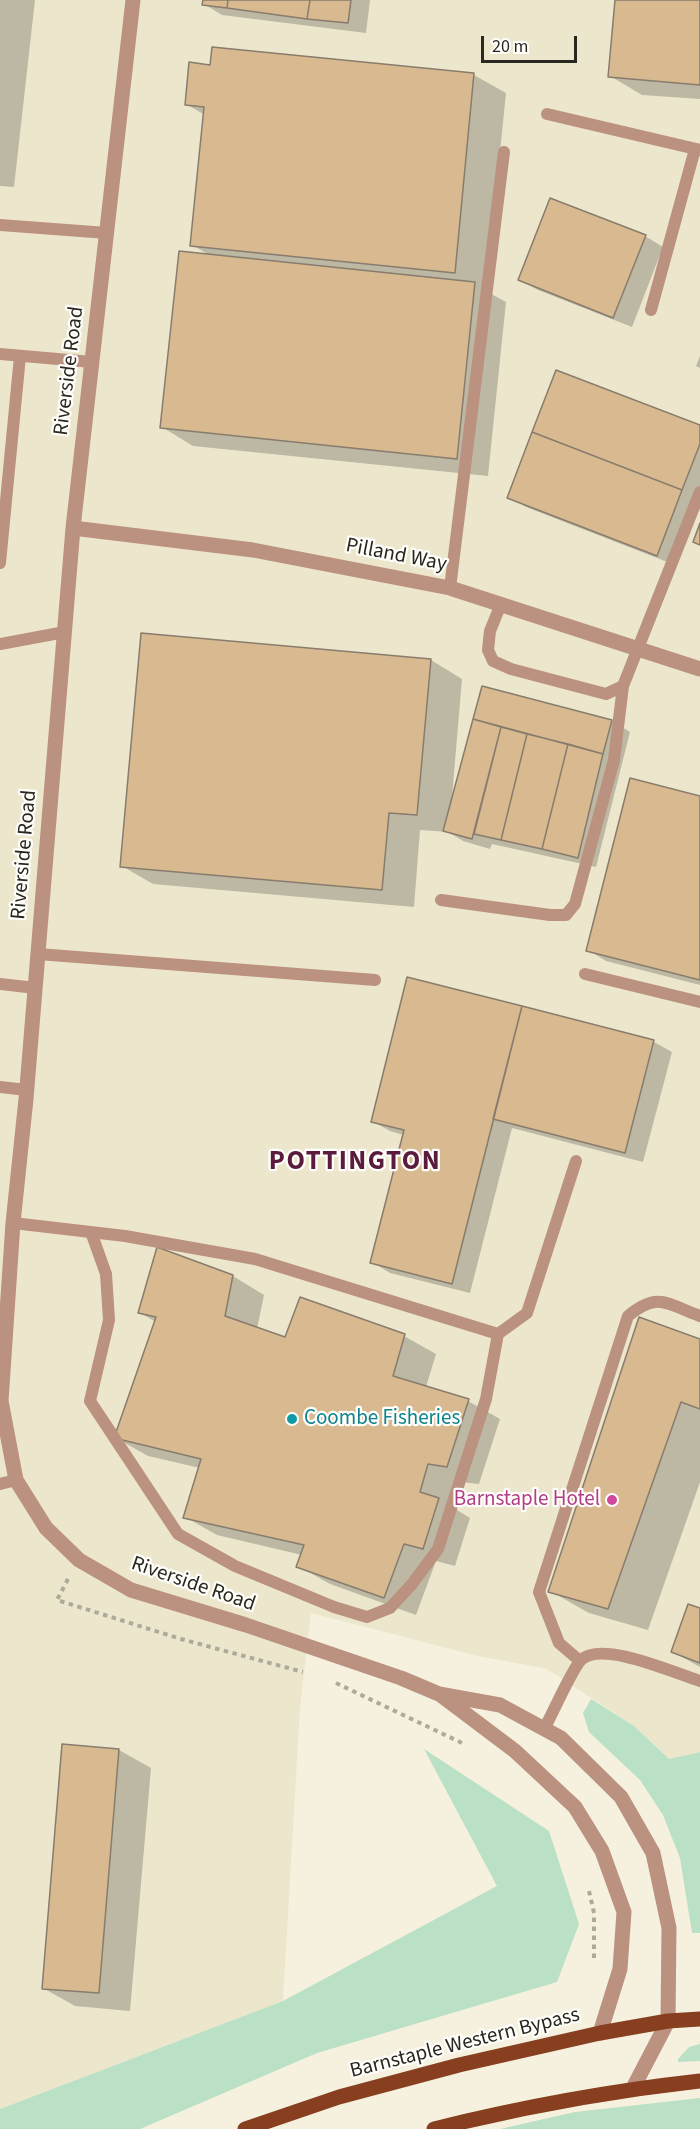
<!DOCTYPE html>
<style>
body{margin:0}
#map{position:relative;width:700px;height:2129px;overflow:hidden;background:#f5f1de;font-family:"Source Sans 3",sans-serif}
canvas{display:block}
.scale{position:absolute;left:481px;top:36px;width:96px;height:27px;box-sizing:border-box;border:3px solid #282720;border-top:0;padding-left:8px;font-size:18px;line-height:21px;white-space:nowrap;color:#282720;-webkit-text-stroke:4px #fffefa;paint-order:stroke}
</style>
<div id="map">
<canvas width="700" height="2129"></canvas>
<div class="scale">20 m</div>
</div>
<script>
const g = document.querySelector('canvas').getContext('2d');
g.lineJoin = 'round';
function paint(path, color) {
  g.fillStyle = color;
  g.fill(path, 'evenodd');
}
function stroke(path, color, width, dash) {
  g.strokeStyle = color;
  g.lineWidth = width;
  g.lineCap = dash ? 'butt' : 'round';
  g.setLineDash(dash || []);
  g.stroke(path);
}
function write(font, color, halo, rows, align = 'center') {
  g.font = font + ' "Source Sans 3",sans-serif';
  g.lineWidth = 4.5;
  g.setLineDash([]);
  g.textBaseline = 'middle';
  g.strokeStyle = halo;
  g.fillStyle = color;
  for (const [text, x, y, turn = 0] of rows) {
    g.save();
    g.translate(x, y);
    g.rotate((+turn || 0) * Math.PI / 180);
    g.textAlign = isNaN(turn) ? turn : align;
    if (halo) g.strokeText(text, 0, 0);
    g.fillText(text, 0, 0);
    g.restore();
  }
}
paint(new Path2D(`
 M0 0H700V1752L669 1759 634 1726 547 1669 478 1656 311 1613 300 1708 283 2001 0 2109Z`), '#ece7cc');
paint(new Path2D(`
 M591 1699 634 1726 669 1759 700 1752V1933H692L680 1858 663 1815 640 1780 589 1732 583 1713Z
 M424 1749 549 1831 579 1924 557 1982 317 2053 140 2129H0V2109L283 2001 497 1886Z
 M700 2044V2061L678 2062V2059L689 2047Z
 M700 2098V2129H500L575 2112Z`), '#bae0c5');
paint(new Path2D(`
 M0 0H35L14 187 0 186Z
 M204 0H370L366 33 222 15 204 4Z
 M616 0H700V99L642 95 610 76Z
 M213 48 474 75 506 93 486 291 506 302 488 476 193 446 162 427 211 256 192 245 205 115 186 104 212 66Z
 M645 236 663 247 632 327 538 290 520 280Z
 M700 356V368L696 366Z
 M700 427V501L675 565 526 507 509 497Z
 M431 660 462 679 452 797 454 798 483 687 612 721 630 732 596 867 492 844 490 849 463 841 448 832 420 830 414 907 153 884 122 866Z
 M700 797V985L606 961 588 950Z
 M408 979 654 1042 672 1052 643 1162 512 1128 470 1293 390 1273 372 1262 404 1135 390 1131 372 1121Z
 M158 1249 233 1276 264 1295 257 1329 286 1339 404 1336 436 1354 426 1387 468 1401 500 1419 479 1484 460 1482 452 1507 470 1518 455 1566 436 1561 416 1615 330 1584 298 1566 302 1555 217 1535 185 1517 200 1468 148 1456 116 1438 156 1322 140 1313Z
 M700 1341V1482L648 1630 589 1613 550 1591Z
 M700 1609V1667L673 1652Z
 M63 1745 119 1750 151 1768 130 2011 75 2006 43 1988Z`), '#0003');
const building = new Path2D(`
 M203 0H228L227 8 202 5Z
 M228 0H310L307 19 227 8Z
 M310 0H351L348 23 307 19Z
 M615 0H700V85L608 77Z
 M212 47 474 73 455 273 190 246 204 107 185 105 189 62 210 65Z
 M550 198 646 235 613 318 518 280Z
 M179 251 475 282 457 459 160 428Z
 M556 370 700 425V444L682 490 532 432Z
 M532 432 682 490 657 556 507 498Z
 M700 523V545L693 542Z
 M141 633 431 659 417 815 389 813 382 890 120 867Z
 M482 686 612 720 603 754 473 719Z
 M473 719 501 727 472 839 443 831Z
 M501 727 527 734 501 840 474 834Z
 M527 734 568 744 542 849 501 840Z
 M568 744 603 754 578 858 542 849Z
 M630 778 700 796V980L586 951Z
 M407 977 522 1006 452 1284 370 1263 404 1130 371 1122Z
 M522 1006 654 1040 625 1153 493 1119Z
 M157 1247 233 1275 225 1316 285 1337 300 1297 405 1334 393 1376 469 1399 447 1467 428 1464 420 1492 439 1498 423 1549 404 1544 384 1598 296 1567 304 1545 183 1518 201 1459 114 1438 156 1317 138 1313Z
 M639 1317 700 1339V1409L681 1402 608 1609 548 1592Z
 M688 1604 700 1608V1663L671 1652Z
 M62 1744 119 1749 99 1993 42 1989Z`);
paint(building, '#d9ba90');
stroke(building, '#877c6d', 1.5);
stroke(new Path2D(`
 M68 1579 57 1600 181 1639 303 1672
 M336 1683 462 1743
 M589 1891 594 1913V1961`), '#adaa9c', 4, [4.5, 4.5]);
stroke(new Path2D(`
 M547 114 700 150
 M0 225 107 233
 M651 310 695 149
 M0 354 92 362
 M0 563 20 356
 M450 588 504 152
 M501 604 490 631 488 650 493 661 511 669 606 694 623 686 700 492
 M0 644 65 632
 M441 900 550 915H566L575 904 614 760 623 686
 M38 954 375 980
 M585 974 700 1002
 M0 984 36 988
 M0 1087 27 1090
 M13 1223 125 1236 255 1259 498 1334
 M91 1232 106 1274 109 1320 90 1401 178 1534 235 1566 334 1607 367 1617 390 1608 412 1584 438 1549 486 1399 498 1334 527 1313 576 1161
 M0 1484 16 1480
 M580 1661 559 1643 539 1592 628 1316C658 1291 667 1304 700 1316
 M544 1729C552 1715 572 1669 581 1660 602 1640 674 1673 700 1681`), '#bb9180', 12);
stroke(new Path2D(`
 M133 0 73 528 26 1099 13 1223 1 1401 16 1480 46 1528 79 1560 131 1590 246 1625 401 1678 439 1694 500 1705 561 1738 621 1797 653 1853 669 1928 668 2021 633 2088
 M73 528 253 550 450 588 700 669
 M442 1696 515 1751 575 1807 602 1851 624 1912 620 1969 600 2033`), '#bb9180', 15);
stroke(new Path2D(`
 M245 2129 339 2097 459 2065 600 2033 668 2021 700 2019
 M434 2129C522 2107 610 2091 700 2081`), '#873f1f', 15);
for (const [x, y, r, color] of [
 [292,1419,6,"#0f9aa8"],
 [612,1500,6,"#d1479c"]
]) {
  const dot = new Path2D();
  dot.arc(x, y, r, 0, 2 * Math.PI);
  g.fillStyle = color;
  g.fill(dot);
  stroke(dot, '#fffefa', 2);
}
write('21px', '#282720', '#fffefa', [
 ["Riverside Road",70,371,-83],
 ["Pilland Way",396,556,11],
 ["Riverside Road",25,855,-85],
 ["Riverside Road",193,1585,19],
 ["Barnstaple Western Bypass",465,2044,-14]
]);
write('21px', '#0d838f', '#fffefa', [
 ["Coombe Fisheries",304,1419]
], 'left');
write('21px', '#b23c85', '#fffefa', [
 ["Barnstaple Hotel",600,1500]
], 'right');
g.letterSpacing = '1.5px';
write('bold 27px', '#5a1b3d', '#fffefa', [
 ["POTTINGTON",355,1163]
]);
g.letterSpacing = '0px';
</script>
